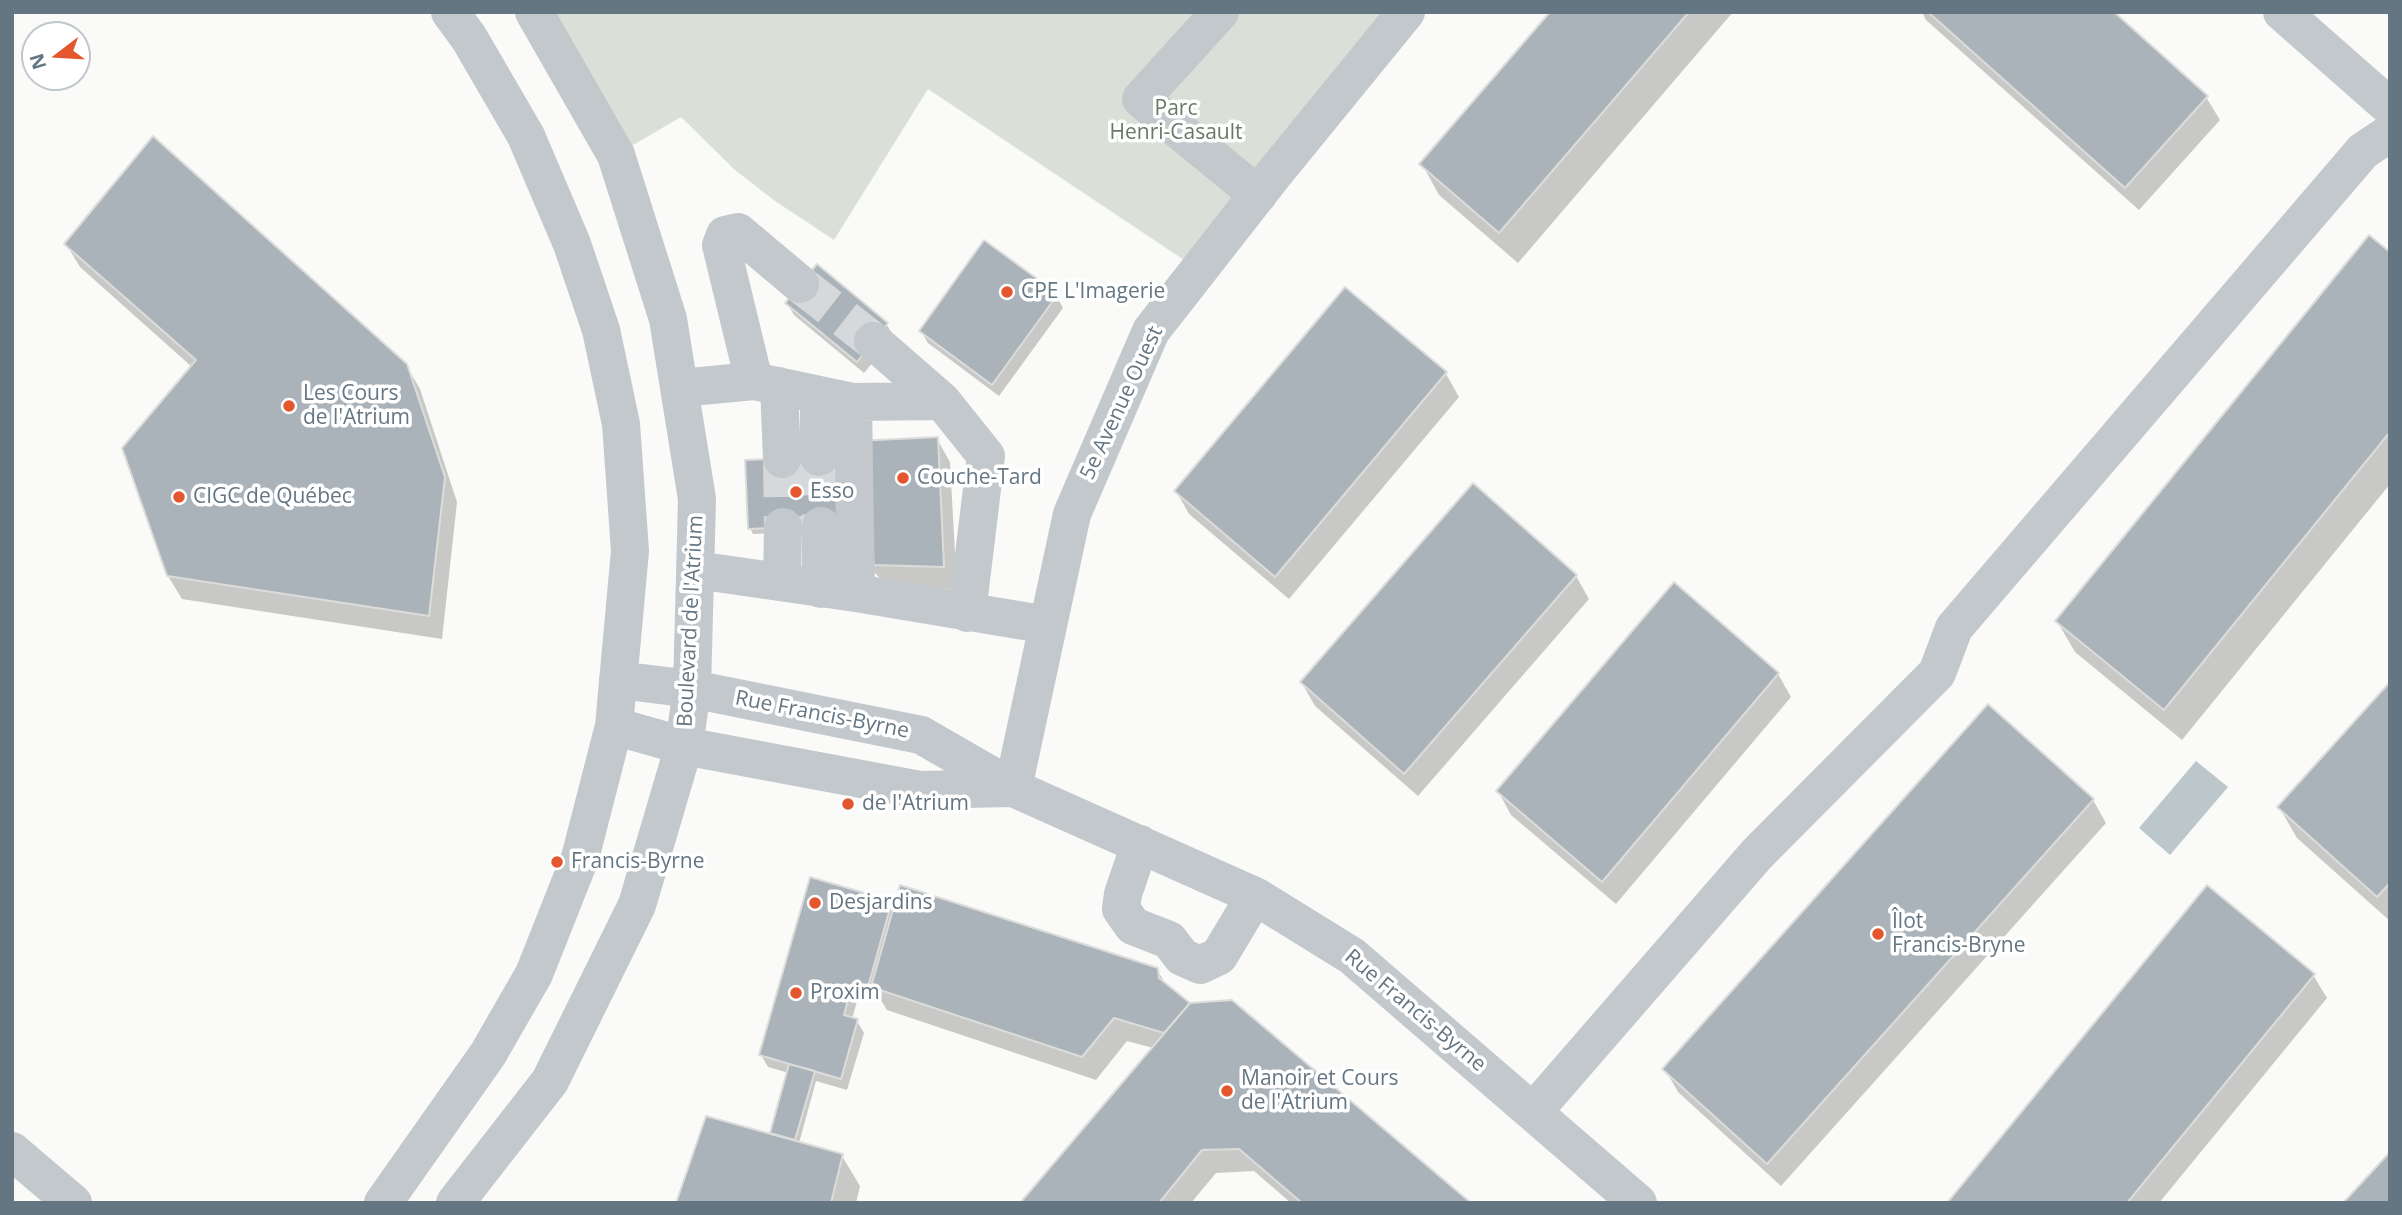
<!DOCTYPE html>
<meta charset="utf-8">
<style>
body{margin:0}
#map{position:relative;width:2402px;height:1215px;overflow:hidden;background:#fafaf8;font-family:"Open Sans",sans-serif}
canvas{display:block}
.frame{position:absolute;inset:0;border:14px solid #657683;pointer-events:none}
.north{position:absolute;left:21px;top:21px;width:70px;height:70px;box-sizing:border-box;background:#fff;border:2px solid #c1c8cd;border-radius:50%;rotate:253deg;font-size:19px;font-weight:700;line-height:28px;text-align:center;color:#657683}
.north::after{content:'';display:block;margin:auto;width:24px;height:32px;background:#e4572e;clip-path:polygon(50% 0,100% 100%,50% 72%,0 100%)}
</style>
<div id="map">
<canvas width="2402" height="1215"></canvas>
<div class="frame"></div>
<div class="north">N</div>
</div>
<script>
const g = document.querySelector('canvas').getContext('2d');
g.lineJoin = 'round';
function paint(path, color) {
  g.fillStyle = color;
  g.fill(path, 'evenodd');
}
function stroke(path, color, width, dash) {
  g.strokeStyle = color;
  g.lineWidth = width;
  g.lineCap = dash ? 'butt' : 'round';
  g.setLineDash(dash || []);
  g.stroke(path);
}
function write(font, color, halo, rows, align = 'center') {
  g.font = font + ' "Open Sans",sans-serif';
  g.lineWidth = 7;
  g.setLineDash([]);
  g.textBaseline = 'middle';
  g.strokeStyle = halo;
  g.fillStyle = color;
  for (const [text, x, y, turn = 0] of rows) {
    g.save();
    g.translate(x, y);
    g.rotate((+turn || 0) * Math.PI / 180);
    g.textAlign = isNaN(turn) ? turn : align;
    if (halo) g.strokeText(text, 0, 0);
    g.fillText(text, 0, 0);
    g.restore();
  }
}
paint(new Path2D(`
 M534 12H1406L1199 270 928 89 834 240 775 201 735 170 681 117 616 155Z`), '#dadfd7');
paint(new Path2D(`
 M2196 761 2228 787 2170 855 2139 828Z`), '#bbc7cb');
paint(new Path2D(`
 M1552 12H1733L1518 263 1439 195 1422 164Z
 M1922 12H2112L2206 97 2220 120 2139 210 1926 20Z
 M66 244 406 365 420 389 457 502 442 639 182 599 168 576 192 367 80 267Z
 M2390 254V484L2182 740 2075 652 2057 621Z
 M1345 289 1446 374 1459 397 1289 599 1189 514 1176 491Z
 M1056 295 1063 308 999 396 928 343 921 331Z
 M787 303 887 325 894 337 864 373 794 315Z
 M937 439 950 462 957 589 889 588 875 573 861 549Z
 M750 528 850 530 753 534Z
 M1576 576 1589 599 1418 796 1315 706 1302 683Z
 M1674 585 1778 674 1791 697 1616 904 1511 815 1498 791Z
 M2390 684V921L2297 838 2279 807Z
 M2093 800 2106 823 1781 1186 1678 1092 1665 1069Z
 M891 903 895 909 1157 969 1167 987 1189 1005 1468 1203H1291L1254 1171 1216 1173 1191 1203H1022L1153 1048 1127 1041 1096 1080 887 1010 876 992 874 998 859 994 852 1019 857 1021 864 1033 847 1090 816 1081 799 1143 842 1156 860 1186 856 1203H678L774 1137 772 1133 789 1073 768 1067 761 1055Z
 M2313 975 2327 998 2159 1203H1949Z`), '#0003');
const building = new Path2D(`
 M1550 12H1689L1499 233 1419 164Z
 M1928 12H2114L2208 96 2125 188Z
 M153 136 407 364 445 477 429 616 167 576 122 448 196 360 64 244Z
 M2369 235 2390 252V432L2164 710 2055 621Z
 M984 240 1058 294 992 385 919 331Z
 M817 264 888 323 857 362 785 303Z
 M1345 287 1447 372 1275 577 1174 491Z
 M938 437 944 567 874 565 856 441Z
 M845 456 848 525 748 529 745 460Z
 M1473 483 1577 575 1404 774 1300 682Z
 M1674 582 1779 673 1602 882 1496 791Z
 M2390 682V883L2377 897 2277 807Z
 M1988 704 2094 799 1767 1164 1662 1069Z
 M810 877 892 901 868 987 853 982 844 1015 858 1019 841 1079 759 1055Z
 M900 885 1158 968 1159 978 1190 1003 1164 1033 1114 1018 1082 1057 871 987Z
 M2207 885 2315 974 2127 1203H1947Z
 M1232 1000 1471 1203H1302L1239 1149 1202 1150 1159 1203H1020L1190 1003Z
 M789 1064 815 1071 795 1140 770 1133Z
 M706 1116 843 1154 831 1203H676Z
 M2390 1152V1203H2343Z`);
paint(building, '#aab3b9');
stroke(building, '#dcdcda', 2);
stroke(new Path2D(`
 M800 284 873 341
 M819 457 821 526
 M782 459 783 527`), '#d5d9db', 38, [38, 19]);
stroke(new Path2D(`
 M1220 12 1141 99 1258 195
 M2282 12 2390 107
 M873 341 942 401
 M754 381 721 245 725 235 738 232 800 284
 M779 386 782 459
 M680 388 754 381 853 402 856 593
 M819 395V457
 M853 402 942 401 986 456 967 613
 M696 570 856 593 1048 625
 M782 582 783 527
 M821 589V526
 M618 680 692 689 921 735 1013 788 1255 896 1352 956 1638 1203
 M614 726 684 746 920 790 1011 788
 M1013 788 1072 514 1151 331 1273 175 1406 12
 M1140 844 1123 894 1121 909 1133 926 1169 940 1182 957 1200 965 1219 956 1255 896
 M1533 1112 1757 854 1937 673 1954 628 2363 151 2390 133
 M12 1151 73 1203
 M383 1203 488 1054 534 974 580 858 614 726 630 551 621 424 601 330 572 244 526 136 469 38 450 12
 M455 1203 550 1081 637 905 684 746 692 689 697 499 668 319 616 155 534 12`), '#c3c8cc', 38);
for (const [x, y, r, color] of [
 [1007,292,7,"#e4572e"],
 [289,406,7,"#e4572e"],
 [903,478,7,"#e4572e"],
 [796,492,7,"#e4572e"],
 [179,497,7,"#e4572e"],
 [848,804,7,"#e4572e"],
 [557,862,7,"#e4572e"],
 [815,903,7,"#e4572e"],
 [1878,934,7,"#e4572e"],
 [796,993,7,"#e4572e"],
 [1227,1091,7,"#e4572e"]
]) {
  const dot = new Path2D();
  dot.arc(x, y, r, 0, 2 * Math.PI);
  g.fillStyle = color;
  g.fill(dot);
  stroke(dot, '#fff', 2.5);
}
write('21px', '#687a64', '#fff', [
 ["Parc",1176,109],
 ["Henri-Casault",1176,133]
]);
write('21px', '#657683', '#fff', [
 ["CPE L'Imagerie",1021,292],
 ["Les Cours",303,394],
 ["de l'Atrium",303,418],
 ["Couche-Tard",917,478],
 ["Esso",810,492],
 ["CIGC de Québec",193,497],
 ["de l'Atrium",862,804],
 ["Francis-Byrne",571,862],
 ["Desjardins",829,903],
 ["Îlot",1892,922],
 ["Francis-Bryne",1892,946],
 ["Proxim",810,993],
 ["Manoir et Cours",1241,1079],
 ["de l'Atrium",1241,1103]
], 'left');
write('21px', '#657683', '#fff', [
 ["5e Avenue Ouest",1122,403,-65],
 ["Boulevard de l'Atrium",691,621,-87],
 ["Rue Francis-Byrne",822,715,11],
 ["Rue Francis-Byrne",1415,1011,40]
]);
</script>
